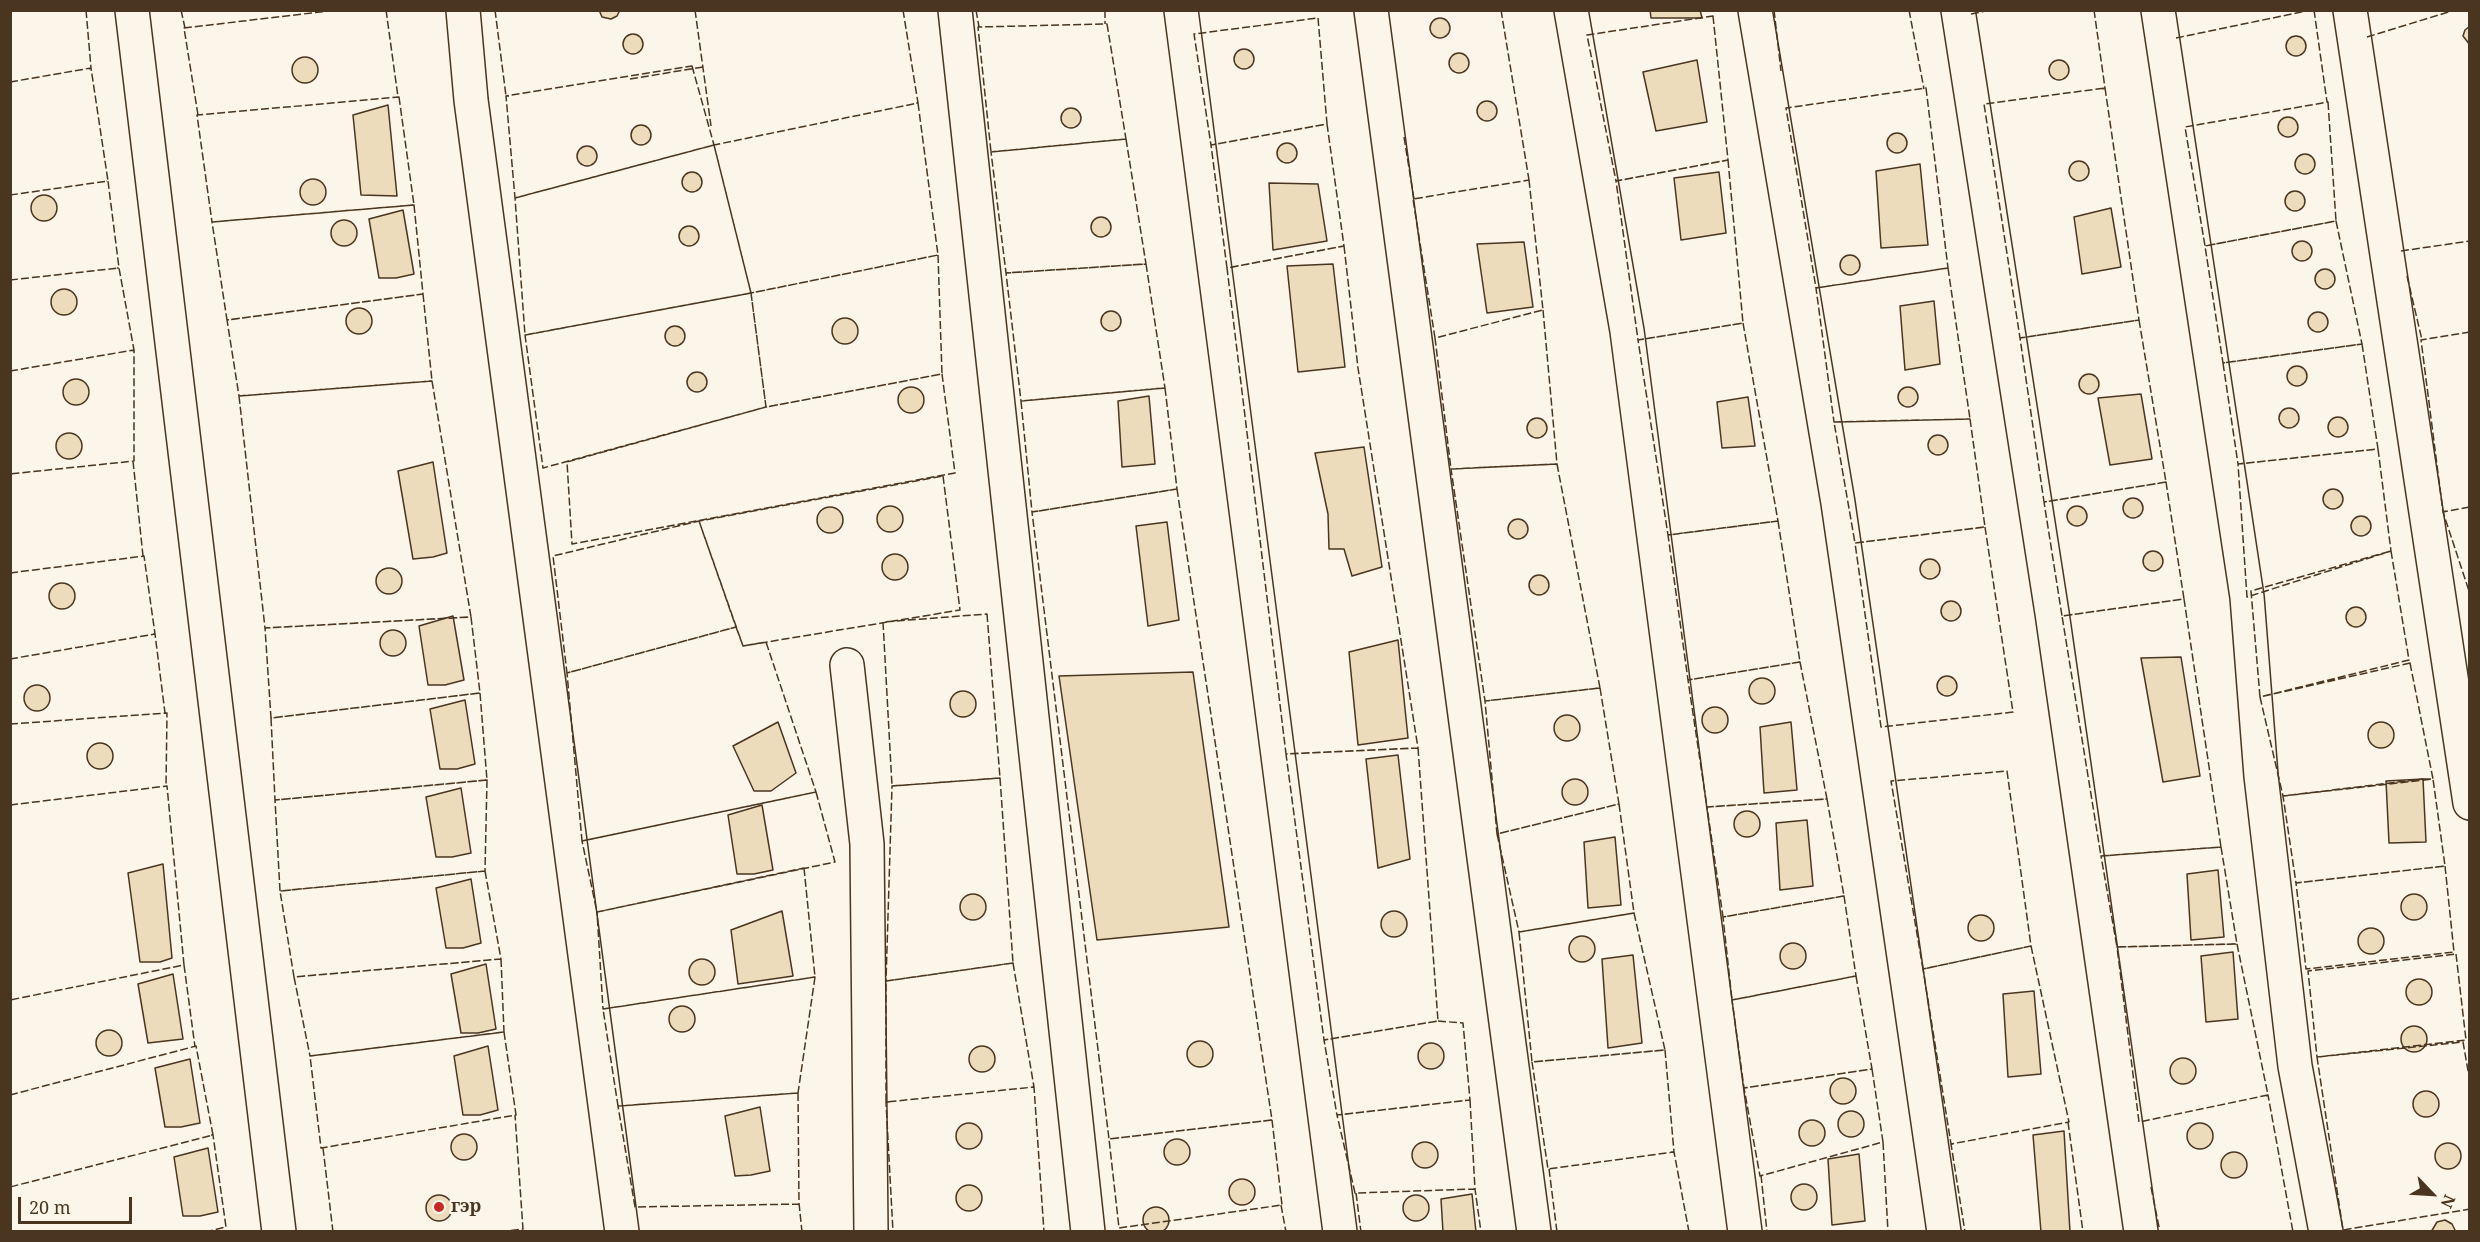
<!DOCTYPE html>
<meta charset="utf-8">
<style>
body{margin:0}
#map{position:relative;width:2480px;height:1242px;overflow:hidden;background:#fbf6e9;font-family:"Noto Serif",serif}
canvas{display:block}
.frame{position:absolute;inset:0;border:12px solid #4a3520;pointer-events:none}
.north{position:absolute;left:2402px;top:1164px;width:60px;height:60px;-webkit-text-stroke:4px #fbf6e9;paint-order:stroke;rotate:115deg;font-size:16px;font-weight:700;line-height:24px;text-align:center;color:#4a3520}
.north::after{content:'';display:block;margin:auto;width:21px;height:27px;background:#4a3520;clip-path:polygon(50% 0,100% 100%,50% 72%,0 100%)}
.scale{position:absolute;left:18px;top:1197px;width:114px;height:27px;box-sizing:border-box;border:3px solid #4a3520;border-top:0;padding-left:8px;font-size:18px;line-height:21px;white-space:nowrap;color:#4a3520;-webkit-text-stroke:4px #fbf6e9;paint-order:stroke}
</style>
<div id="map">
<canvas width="2480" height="1242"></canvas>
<div class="frame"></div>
<div class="north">N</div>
<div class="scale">20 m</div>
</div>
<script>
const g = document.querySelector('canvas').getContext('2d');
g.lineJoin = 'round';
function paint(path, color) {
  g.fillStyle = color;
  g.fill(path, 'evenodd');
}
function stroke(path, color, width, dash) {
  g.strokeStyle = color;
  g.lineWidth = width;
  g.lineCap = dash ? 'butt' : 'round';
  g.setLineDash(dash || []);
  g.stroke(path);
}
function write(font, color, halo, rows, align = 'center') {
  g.font = font + ' "Noto Serif",serif';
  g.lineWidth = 4.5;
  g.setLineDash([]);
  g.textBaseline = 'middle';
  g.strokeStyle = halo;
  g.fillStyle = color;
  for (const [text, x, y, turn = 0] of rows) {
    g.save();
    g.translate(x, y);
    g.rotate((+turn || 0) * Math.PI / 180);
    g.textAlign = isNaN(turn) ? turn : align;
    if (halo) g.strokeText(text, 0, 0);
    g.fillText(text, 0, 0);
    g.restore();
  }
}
const building = new Path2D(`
 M599 10H620L617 16 611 19 602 17Z
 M1650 10H1700L1702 18H1651Z
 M1430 28a10 10 0 1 1 20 0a10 10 0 1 1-20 0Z
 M2470 26V45L2463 36 2465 30Z
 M623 44a10 10 0 1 1 20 0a10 10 0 1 1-20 0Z
 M2286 46a10 10 0 1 1 20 0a10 10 0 1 1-20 0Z
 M1234 59a10 10 0 1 1 20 0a10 10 0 1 1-20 0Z
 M1449 63a10 10 0 1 1 20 0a10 10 0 1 1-20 0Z
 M292 70a13 13 0 1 1 26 0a13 13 0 1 1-26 0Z
 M2049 70a10 10 0 1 1 20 0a10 10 0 1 1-20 0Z
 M1697 60 1707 122 1656 131 1643 72Z
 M1477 111a10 10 0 1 1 20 0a10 10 0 1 1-20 0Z
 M388 105 397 196 361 195 353 115Z
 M1061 118a10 10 0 1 1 20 0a10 10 0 1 1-20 0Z
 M2278 127a10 10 0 1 1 20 0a10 10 0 1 1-20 0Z
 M631 135a10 10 0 1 1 20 0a10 10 0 1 1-20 0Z
 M1887 143a10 10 0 1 1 20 0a10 10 0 1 1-20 0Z
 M1277 153a10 10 0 1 1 20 0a10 10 0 1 1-20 0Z
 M577 156a10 10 0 1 1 20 0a10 10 0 1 1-20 0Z
 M2295 164a10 10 0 1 1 20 0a10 10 0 1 1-20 0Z
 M2069 171a10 10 0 1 1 20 0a10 10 0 1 1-20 0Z
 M1920 164 1928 245 1881 248 1876 171Z
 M682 182a10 10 0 1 1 20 0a10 10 0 1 1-20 0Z
 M1719 172 1726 233 1681 240 1674 178Z
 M300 192a13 13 0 1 1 26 0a13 13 0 1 1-26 0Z
 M1269 183 1318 184 1327 241 1273 250Z
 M2285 201a10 10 0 1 1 20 0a10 10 0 1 1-20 0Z
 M31 208a13 13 0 1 1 26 0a13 13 0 1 1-26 0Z
 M2111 208 2121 267 2082 274 2074 217Z
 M403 210 414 274 396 278H379L369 219Z
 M1091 227a10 10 0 1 1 20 0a10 10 0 1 1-20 0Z
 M331 233a13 13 0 1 1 26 0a13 13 0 1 1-26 0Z
 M679 236a10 10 0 1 1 20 0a10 10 0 1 1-20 0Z
 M2292 251a10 10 0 1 1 20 0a10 10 0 1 1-20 0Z
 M1524 242 1533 307 1487 313 1477 244Z
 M1840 265a10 10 0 1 1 20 0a10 10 0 1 1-20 0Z
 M1333 264 1345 367 1298 372 1287 266Z
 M2315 279a10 10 0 1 1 20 0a10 10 0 1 1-20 0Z
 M51 302a13 13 0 1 1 26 0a13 13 0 1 1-26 0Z
 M1934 301 1940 364 1905 370 1900 306Z
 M346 321a13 13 0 1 1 26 0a13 13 0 1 1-26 0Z
 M1101 321a10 10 0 1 1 20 0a10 10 0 1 1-20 0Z
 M2308 322a10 10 0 1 1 20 0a10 10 0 1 1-20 0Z
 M832 331a13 13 0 1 1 26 0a13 13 0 1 1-26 0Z
 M665 336a10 10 0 1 1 20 0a10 10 0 1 1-20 0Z
 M2287 376a10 10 0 1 1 20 0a10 10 0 1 1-20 0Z
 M687 382a10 10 0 1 1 20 0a10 10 0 1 1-20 0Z
 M2079 384a10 10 0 1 1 20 0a10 10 0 1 1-20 0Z
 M63 392a13 13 0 1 1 26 0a13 13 0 1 1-26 0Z
 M1898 397a10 10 0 1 1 20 0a10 10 0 1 1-20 0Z
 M898 400a13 13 0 1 1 26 0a13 13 0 1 1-26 0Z
 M2141 394 2152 459 2110 465 2098 398Z
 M1149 396 1155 464 1122 467 1118 401Z
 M1748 397 1755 446 1722 448 1717 402Z
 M2279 418a10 10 0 1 1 20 0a10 10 0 1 1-20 0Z
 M2328 427a10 10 0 1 1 20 0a10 10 0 1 1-20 0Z
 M1527 428a10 10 0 1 1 20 0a10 10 0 1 1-20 0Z
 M56 446a13 13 0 1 1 26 0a13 13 0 1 1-26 0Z
 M1928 445a10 10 0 1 1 20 0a10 10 0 1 1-20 0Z
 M1364 447 1382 567 1352 576 1344 549H1329L1328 514 1315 453Z
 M433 462 447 553 433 557 413 559 398 471Z
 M2323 499a10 10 0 1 1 20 0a10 10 0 1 1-20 0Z
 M2123 508a10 10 0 1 1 20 0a10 10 0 1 1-20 0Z
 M2067 516a10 10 0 1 1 20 0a10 10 0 1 1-20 0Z
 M877 519a13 13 0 1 1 26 0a13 13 0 1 1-26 0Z
 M817 520a13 13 0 1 1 26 0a13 13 0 1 1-26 0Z
 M2351 526a10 10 0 1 1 20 0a10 10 0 1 1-20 0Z
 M1508 529a10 10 0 1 1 20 0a10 10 0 1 1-20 0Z
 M1167 522 1179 620 1148 626 1136 526Z
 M2143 561a10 10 0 1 1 20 0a10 10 0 1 1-20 0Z
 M882 567a13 13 0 1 1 26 0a13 13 0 1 1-26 0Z
 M1920 569a10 10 0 1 1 20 0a10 10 0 1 1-20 0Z
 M376 581a13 13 0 1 1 26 0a13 13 0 1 1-26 0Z
 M1529 585a10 10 0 1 1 20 0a10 10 0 1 1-20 0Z
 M49 596a13 13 0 1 1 26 0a13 13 0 1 1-26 0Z
 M1941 611a10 10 0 1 1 20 0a10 10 0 1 1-20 0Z
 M2346 617a10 10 0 1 1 20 0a10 10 0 1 1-20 0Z
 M453 616 464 680 445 685H428L419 626Z
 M380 643a13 13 0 1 1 26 0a13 13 0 1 1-26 0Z
 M1398 640 1408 738 1358 745 1349 652Z
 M2181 657 2200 776 2163 782 2141 658Z
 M1193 672 1229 927 1097 940 1059 676Z
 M1937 686a10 10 0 1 1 20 0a10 10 0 1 1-20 0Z
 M1749 691a13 13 0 1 1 26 0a13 13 0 1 1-26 0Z
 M24 698a13 13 0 1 1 26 0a13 13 0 1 1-26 0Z
 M950 704a13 13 0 1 1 26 0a13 13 0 1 1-26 0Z
 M465 700 475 764 457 769H440L430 709Z
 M1702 720a13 13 0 1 1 26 0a13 13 0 1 1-26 0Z
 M1554 728a13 13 0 1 1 26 0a13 13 0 1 1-26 0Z
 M778 722 796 773 771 791H754L733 746Z
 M1791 722 1797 790 1764 793 1760 727Z
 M2368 735a13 13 0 1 1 26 0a13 13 0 1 1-26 0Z
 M87 756a13 13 0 1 1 26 0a13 13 0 1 1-26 0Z
 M1398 755 1410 859 1378 868 1366 759Z
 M2423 779 2426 842 2389 843 2386 781Z
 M1562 792a13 13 0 1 1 26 0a13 13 0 1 1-26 0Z
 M461 788 471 853 452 857H436L426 797Z
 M762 805 773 870 754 874H737L728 815Z
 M1734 824a13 13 0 1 1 26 0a13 13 0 1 1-26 0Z
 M1807 820 1813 886 1780 890 1776 823Z
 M1615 837 1621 905 1588 908 1584 842Z
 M163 864 172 958 160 962H140L128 873Z
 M2218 870 2224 937 2191 940 2187 874Z
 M471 879 481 943 463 948H446L436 888Z
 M960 907a13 13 0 1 1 26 0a13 13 0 1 1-26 0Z
 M2401 907a13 13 0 1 1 26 0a13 13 0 1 1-26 0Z
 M782 911 793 976 738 984 731 930Z
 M1381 924a13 13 0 1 1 26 0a13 13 0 1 1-26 0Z
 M1968 928a13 13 0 1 1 26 0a13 13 0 1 1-26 0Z
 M2358 941a13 13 0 1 1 26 0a13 13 0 1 1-26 0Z
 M1569 949a13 13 0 1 1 26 0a13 13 0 1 1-26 0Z
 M1780 956a13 13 0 1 1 26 0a13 13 0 1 1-26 0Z
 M2233 952 2238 1019 2206 1022 2201 956Z
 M1633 955 1642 1043 1608 1048 1602 959Z
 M689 972a13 13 0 1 1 26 0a13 13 0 1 1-26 0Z
 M486 964 496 1029 478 1033H461L451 974Z
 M173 974 183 1039 148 1043 138 984Z
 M2406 992a13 13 0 1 1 26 0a13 13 0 1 1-26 0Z
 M2034 991 2041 1074 2008 1077 2003 994Z
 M669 1019a13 13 0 1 1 26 0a13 13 0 1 1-26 0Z
 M2401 1039a13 13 0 1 1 26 0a13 13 0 1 1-26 0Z
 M96 1043a13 13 0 1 1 26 0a13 13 0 1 1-26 0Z
 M1187 1054a13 13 0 1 1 26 0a13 13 0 1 1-26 0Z
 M1418 1056a13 13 0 1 1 26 0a13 13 0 1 1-26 0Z
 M488 1046 498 1110 480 1115H463L454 1056Z
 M969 1059a13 13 0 1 1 26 0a13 13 0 1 1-26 0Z
 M2170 1071a13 13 0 1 1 26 0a13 13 0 1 1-26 0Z
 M190 1059 200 1123 181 1127H165L155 1068Z
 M1830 1091a13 13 0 1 1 26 0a13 13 0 1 1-26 0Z
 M2413 1104a13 13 0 1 1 26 0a13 13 0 1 1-26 0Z
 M760 1107 770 1171 751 1175 735 1176 725 1116Z
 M1838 1124a13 13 0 1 1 26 0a13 13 0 1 1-26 0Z
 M1799 1133a13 13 0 1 1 26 0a13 13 0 1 1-26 0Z
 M956 1136a13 13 0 1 1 26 0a13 13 0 1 1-26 0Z
 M2187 1136a13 13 0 1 1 26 0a13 13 0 1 1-26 0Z
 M2064 1131 2070 1232H2041L2033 1135Z
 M451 1147a13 13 0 1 1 26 0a13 13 0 1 1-26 0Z
 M1164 1152a13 13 0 1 1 26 0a13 13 0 1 1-26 0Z
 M1412 1155a13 13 0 1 1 26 0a13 13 0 1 1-26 0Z
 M2435 1156a13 13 0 1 1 26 0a13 13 0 1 1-26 0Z
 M208 1148 218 1212 200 1216H183L174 1157Z
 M2221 1165a13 13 0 1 1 26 0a13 13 0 1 1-26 0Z
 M1859 1154 1865 1221 1832 1225 1828 1159Z
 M1229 1192a13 13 0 1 1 26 0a13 13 0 1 1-26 0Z
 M1791 1197a13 13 0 1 1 26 0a13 13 0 1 1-26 0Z
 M956 1198a13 13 0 1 1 26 0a13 13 0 1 1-26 0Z
 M1472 1194 1476 1232H1443L1441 1199Z
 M426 1208a13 13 0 1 1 26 0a13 13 0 1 1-26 0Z
 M1403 1208a13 13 0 1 1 26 0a13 13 0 1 1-26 0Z
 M1143 1220a13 13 0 1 1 26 0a13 13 0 1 1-26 0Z
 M2445 1220 2452 1224 2456 1232H2431L2437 1222Z`);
paint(building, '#ecdcbc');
stroke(building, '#4a3520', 1.5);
const minor = new Path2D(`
 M132 10 279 1232
 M463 10 471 100 622 1232
 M955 10 1088 1232
 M1181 10 1340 1232
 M1371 10 1534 1232
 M1571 10 1627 331 1745 1232
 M1755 10 1838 503 1944 1232
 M1958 10 2052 613 2141 1232
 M2158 10 2247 597 2261 776 2295 1066 2326 1232
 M2350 10 2470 803
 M847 665 867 844 871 1232`);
stroke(minor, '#4a3520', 36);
stroke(minor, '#fbf6e9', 33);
stroke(new Path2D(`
 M86 10 91 68 89 69
 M181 10 185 28
 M386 10 398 97
 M495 10 506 96H509
 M695 10 711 126
 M903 10 918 103H915
 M976 10 979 27
 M1105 10V24
 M1501 10 1529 180 1526 181
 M1774 10 1781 71
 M1909 10 1924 89
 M2094 10 2105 88 2102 89
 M2314 10 2327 102
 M1971 14 1991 10
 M1713 16 1728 160 1616 181 1587 35Z
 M1318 18 1327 124 1211 145 1194 34Z
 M1107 24 1126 139 991 152 978 27Z
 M2367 37 2455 10
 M2176 38 2311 10
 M692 66 714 145 515 198 506 96Z
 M630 79 703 67
 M10 82 91 68 108 181H106
 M1926 88 1948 268 1816 288 1786 108Z
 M2105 88 2139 320 2020 338 1984 104Z
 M399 97 414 205 212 222 197 115Z
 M2328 102 2336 221 2205 246 2185 127Z
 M918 103 938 255 751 293 714 145Z
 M198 115 184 28 337 10
 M1327 124 1344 246 1227 268 1211 145Z
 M1404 137 1414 199
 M1126 139 1146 264 1006 273 991 152Z
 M714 145 751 293 525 335 515 198Z
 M1728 160 1743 323 1638 340 1616 181Z
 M1529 180 1543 310 1435 338 1413 199Z
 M10 195 108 181 119 268H117
 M414 205 423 294 227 320 212 222Z
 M2336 221 2362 344 2223 363 2205 246Z
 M1344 246 1358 368 1418 748 1286 754 1227 268Z
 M2401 251 2470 241
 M938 255 942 374 766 407 751 293Z
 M1146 264 1165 388 1021 401 1006 273Z
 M1948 268 1970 419 1834 422 1816 288Z
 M2407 276 2422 340
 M10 280 119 268 134 350 132 351
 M751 293 766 407 543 468 525 335Z
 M423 294 432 381 239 396 227 320Z
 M1543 310 1557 464 1451 469 1435 338Z
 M2139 320 2166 482 2044 502 2020 338Z
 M1743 323 1778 521 1668 535 1638 340Z
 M2470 332 2421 340 2443 512 2470 507
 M2362 344 2378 449 2238 464 2223 363Z
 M10 371 134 350V461L10 474
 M942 374 955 473 572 544 567 462 766 407Z
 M432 381 471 617 265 628 239 396Z
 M1165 388 1177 489 1032 512 1021 401Z
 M1970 419 1985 527 1855 543 1834 422Z
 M2378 449 2391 551 2247 597 2238 464Z
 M133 461 143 556
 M1557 464 1600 688 1485 701 1451 469Z
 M943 476 960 610 743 646 699 521Z
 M2166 482 2184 599 2062 616 2044 502Z
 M1177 489 1272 1120 1109 1139 1032 512Z
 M2446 511 2443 512 2470 594
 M699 521 736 627 567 673 553 556Z
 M1778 521 1800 662 1688 680 1668 535Z
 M1985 527 2013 712 1881 727 1855 543Z
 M2391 551 2409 660 2260 697 2251 591Z
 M10 573 144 556 155 634H153
 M2184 599 2221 847 2101 856 2062 616Z
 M987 614 1000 778 892 786 883 622Z
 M471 617 480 693 271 718 265 628Z
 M736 627 743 646 766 642 816 792 582 841 567 673Z
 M10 659 155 634 165 713
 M1800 662 1827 799 1707 807 1688 680Z
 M2410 663 2433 779 2283 796 2260 697Z
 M1600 688 1619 804 1497 834 1485 701Z
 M480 693 487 780 275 800 271 718Z
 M10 724 167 713 166 786
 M1418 748 1438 1021 1324 1040 1286 754Z
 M2007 771 2031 946 1923 969 1891 781Z
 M1000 778 1013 963 886 981 892 786Z
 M2423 779H2433L2445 866 2296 883 2283 796Z
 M487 780 485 871 280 891 275 800Z
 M816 792 835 862 597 912 582 841Z
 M1827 799 1844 896 1723 917 1707 807Z
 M1619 804 1634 913 1519 932 1497 834Z
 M10 805 167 786 184 965 10 1000
 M2221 847 2237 944 2117 947 2101 856Z
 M2445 866 2454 952 2306 969 2296 883Z
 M804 868 815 977 603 1009 597 912Z
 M485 871 501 959 294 977 280 891Z
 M1844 896 1856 976 1732 1000 1723 917Z
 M1634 913 1665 1050 1532 1062 1519 932Z
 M2237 944 2268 1095 2139 1122 2117 947Z
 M2031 946 2069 1122 1951 1144 1923 969Z
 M2456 954 2466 1040 2317 1057 2308 971Z
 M501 959 504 1032 310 1056 294 977Z
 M1013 963 1034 1087 886 1102V981Z
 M184 965 195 1047
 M1856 976 1872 1069 1744 1088 1732 1000Z
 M815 977 798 1093 618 1106 603 1009Z
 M1438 1021 1463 1023 1470 1100 1337 1115 1324 1040Z
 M504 1032 516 1115 321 1148 310 1056Z
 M1665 1050 1674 1152 1548 1169 1532 1062Z
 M1872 1069 1883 1142 1760 1176 1744 1088Z
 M2470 1082 2463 1042 2317 1057 2343 1230 2470 1209
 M1032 1087H1034L1044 1232
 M798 1093 799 1204 635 1207 618 1106Z
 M10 1095 196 1046 213 1135 10 1187
 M2266 1096 2268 1095 2293 1232
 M1470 1100 1475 1189 1355 1193 1337 1115Z
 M889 1102H886L893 1232
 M1272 1120 1282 1205 1119 1228 1109 1139Z
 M2068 1122 2083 1232
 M1883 1142 1888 1232
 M1953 1144H1951L1965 1232
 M323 1148 333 1232
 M1671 1152H1674L1689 1232
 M1549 1169 1557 1232
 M1761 1175 1767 1232
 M2151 1187 2160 1232
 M1473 1189H1475L1481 1232
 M1356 1193 1361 1232
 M799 1203 802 1232
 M1281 1205 1286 1232
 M205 1232 226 1227 213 1135H211
 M500 1232 523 1229 515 1115`), '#4a3520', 1.5, [8, 3]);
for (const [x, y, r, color] of [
 [439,1207,6,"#c62828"]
]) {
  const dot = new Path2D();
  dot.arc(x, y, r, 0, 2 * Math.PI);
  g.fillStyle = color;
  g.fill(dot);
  stroke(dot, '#fbf6e9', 2);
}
write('bold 18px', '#4a3520', '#fbf6e9', [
 ["гэр",451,1207]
], 'left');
</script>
